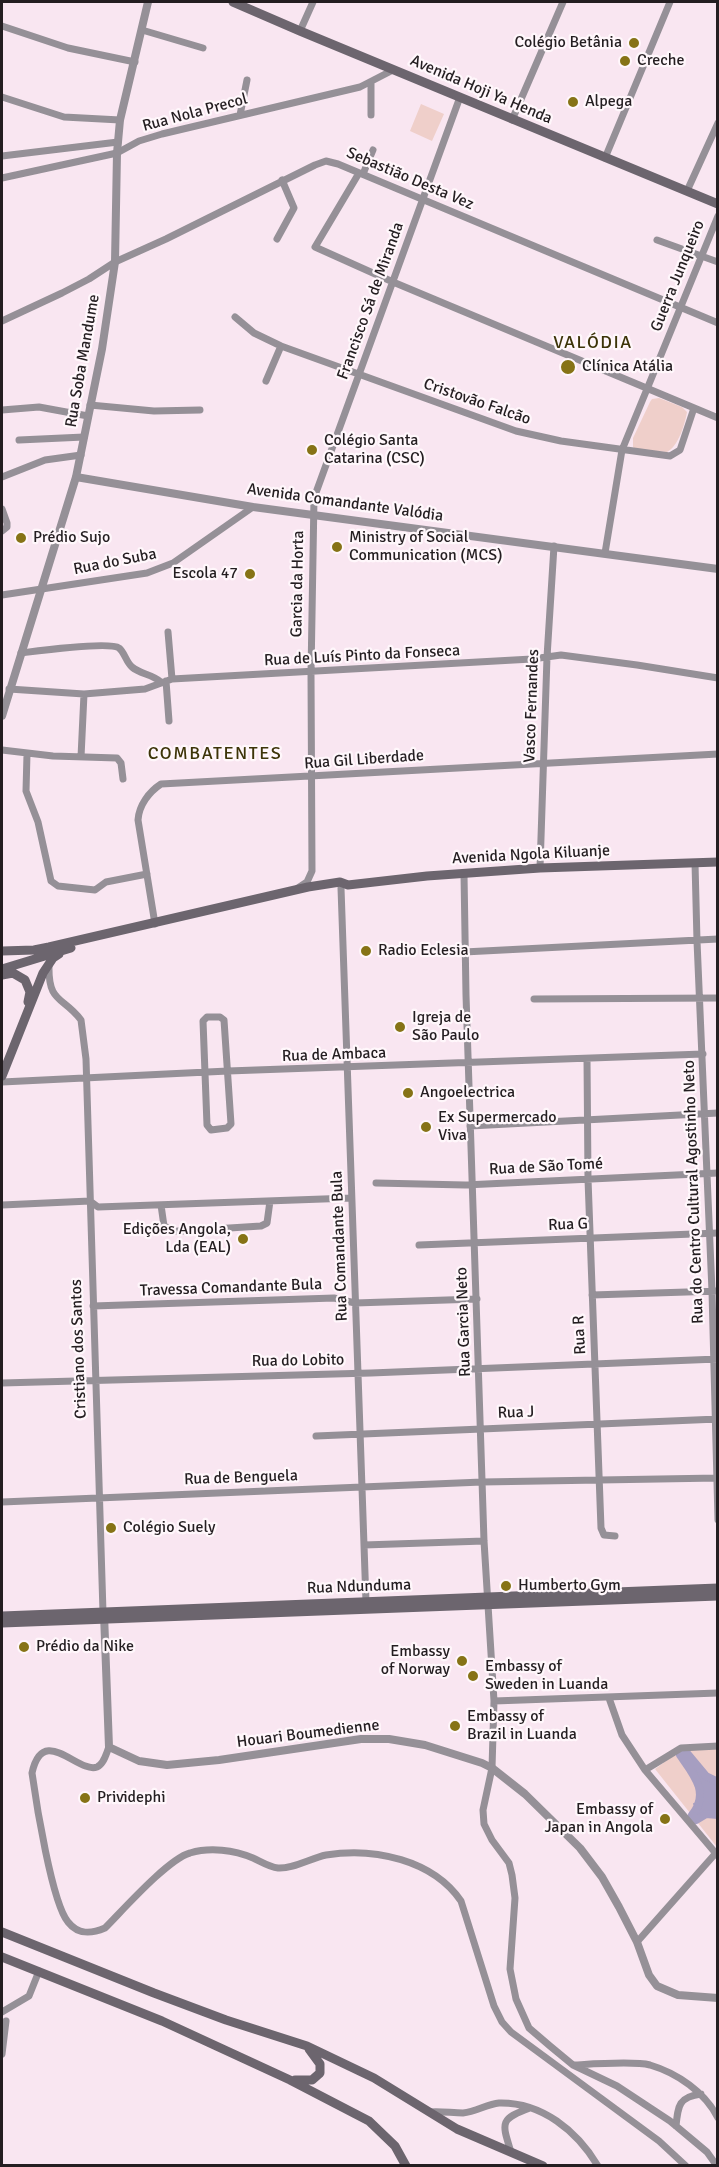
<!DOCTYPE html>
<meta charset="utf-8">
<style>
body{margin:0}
#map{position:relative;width:719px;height:2167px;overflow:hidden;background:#f9e6f1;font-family:Signika,sans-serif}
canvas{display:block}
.frame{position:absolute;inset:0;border:3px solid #241e21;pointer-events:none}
</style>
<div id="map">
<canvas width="719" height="2167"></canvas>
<div class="frame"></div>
</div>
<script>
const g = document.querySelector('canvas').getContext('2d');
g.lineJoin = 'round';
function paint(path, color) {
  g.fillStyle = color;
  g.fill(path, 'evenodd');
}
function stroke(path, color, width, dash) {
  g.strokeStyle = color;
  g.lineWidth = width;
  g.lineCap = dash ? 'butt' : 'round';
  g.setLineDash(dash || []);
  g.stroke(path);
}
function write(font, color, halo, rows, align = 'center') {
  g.font = font + ' Signika,sans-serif';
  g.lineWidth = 4.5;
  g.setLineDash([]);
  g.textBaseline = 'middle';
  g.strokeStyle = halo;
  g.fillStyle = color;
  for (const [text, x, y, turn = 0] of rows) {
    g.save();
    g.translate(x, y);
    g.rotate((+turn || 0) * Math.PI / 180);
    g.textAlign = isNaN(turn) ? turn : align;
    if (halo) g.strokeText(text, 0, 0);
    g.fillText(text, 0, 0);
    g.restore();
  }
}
paint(new Path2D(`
 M421 104 444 114 432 141 410 131Z
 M659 398 682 407 687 412C685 424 678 447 667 452L636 450 633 447V438L650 402 652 399Z
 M688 1749H717V1847L655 1769 670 1758Z`), '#efcfca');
paint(new Path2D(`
 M686 1752 706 1776 717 1782V1815L706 1814 696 1820 692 1815C710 1793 694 1775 680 1755Z`), '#a69ec1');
stroke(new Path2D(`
 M694 1804 703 1801`), '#a69ec1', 2);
stroke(new Path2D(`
 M718 1782 706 1776 686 1752 680 1755C694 1775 710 1793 692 1815L696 1820 706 1814 718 1815`), '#a69ec1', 8);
stroke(new Path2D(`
 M2 26 68 48 135 62
 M142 30 203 48
 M300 31 313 2
 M371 82V115
 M2 97 64 117 120 120
 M240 115 247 80
 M512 120 563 2
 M2 156 118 142
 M605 158 670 2
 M359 173 315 247 393 282 718 418
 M363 174 373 150
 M2 178 117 153 139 141 162 134 360 87 393 70
 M687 191 718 123
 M277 239 294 208 282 180
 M657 240 718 262
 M235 317 254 333 281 346 516 431 561 441 670 456 680 450 694 408
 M2 321 62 293 89 279 115 262 166 239 315 165 326 161 338 164 718 323
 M266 381 281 346
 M90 405 154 411 200 410
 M2 410 39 407 88 416
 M19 440 84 437
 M2 477 45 460 81 455
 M2 509 7 523V527L2 531
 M605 553 622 450 718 216
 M2 595 147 573 173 563 253 507
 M168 632 172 679
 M21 653C37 651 109 641 119 648 125 653 126 662 132 667 140 674 152 674 161 682
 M166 681 169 721
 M9 689 84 694 145 689 172 679 532 659 561 655 637 665 718 678
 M2 750 53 756 117 758 121 763 123 779
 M27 754 26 791 38 822 51 881 58 886 95 890 106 882 147 874
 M81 757 84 694
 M695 863 697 941 712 1291 718 1520
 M540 868 547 657 554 546
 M464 874 466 995 484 1541 494 1701 492 1768 483 1810 484 1824 492 1840 509 1863 512 1875 515 1898 510 1969 516 1999 529 2028 550 2046 573 2065 617 2086 670 2121 707 2152 717 2166
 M298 888 307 882 312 871 311 673 314 498 460 97
 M341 888 366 1602
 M155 924 138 820C139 805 149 792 161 784L718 754
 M464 952 718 939
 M49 965C48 1004 63 996 81 1020L86 1059 103 1612
 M534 999 718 998
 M207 1017H220L224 1020 231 1124 227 1128 211 1130 207 1125 203 1021Z
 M587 1059 588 1179 601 1528 604 1535 615 1536
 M2 1082 228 1071 703 1054
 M470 1126 718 1113
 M376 1183 465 1185 718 1173
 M2 1205 90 1201 98 1207 351 1198
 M161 1205 164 1226 174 1231H182L261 1226 267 1223 270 1201
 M419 1245 718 1233
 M592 1295 718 1291
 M93 1306 334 1298 355 1303 477 1299
 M2 1383 371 1373 718 1359
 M316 1436 718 1419
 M2 1502 482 1482 718 1478
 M364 1545 484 1541
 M609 1698 622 1735 645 1770 718 1856
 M494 1701 718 1693
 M109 1747C106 1754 104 1764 97 1767 78 1774 43 1723 32 1773 36 1802 52 1903 68 1922 78 1935 91 1934 105 1928 123 1910 168 1859 190 1853 210 1847 234 1850 253 1858 260 1861 269 1867 278 1868 293 1869 311 1858 326 1855 374 1847 433 1860 461 1901L494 2006 502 2022 511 2032 659 2141 686 2166
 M645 1770 681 1748 718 1746
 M637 1942 715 1854
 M2 2012 29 1996 39 1971
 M2 2054 6 2021
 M575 2065C593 2064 634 2061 650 2065 677 2073 705 2092 718 2118
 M430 2112C441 2111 452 2113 463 2113 476 2112 487 2104 499 2103 542 2102 577 2131 598 2166
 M676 2126C678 2105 679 2097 701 2094
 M511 2152C502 2123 499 2119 530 2108`), '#959097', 7);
stroke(new Path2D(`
 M76 477 253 507 718 569
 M2 716 76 477 102 349 115 262 117 153 120 120 148 2
 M104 1614 109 1747 139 1761 167 1765 219 1760 361 1739H389L425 1745 482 1763 492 1768 525 1794 580 1848 602 1877 619 1907 637 1942 649 1975 657 1986 678 1995 718 1998`), '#959097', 8);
stroke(new Path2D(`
 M233 2 300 31 718 204
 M2 951 34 950 49 947 308 887 340 882 348 885 427 876 540 868 718 862
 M2 969 71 948
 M2 975 13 973 25 980 30 992 28 1002
 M2 1076 43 973 53 958 59 954
 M2 1616 718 1588
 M2 1623 718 1596
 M2 1932 154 1993 226 2020 307 2046 374 2078 457 2129 543 2166
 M2 1957 162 2021 290 2080 369 2121 395 2146 406 2166
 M295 2080H312L320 2073V2064L309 2049`), '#6c656e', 9);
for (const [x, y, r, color] of [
 [634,43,6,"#867316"],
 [625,61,6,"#867316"],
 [573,102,6,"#867316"],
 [568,367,8,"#867316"],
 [312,450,6,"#867316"],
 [21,538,6,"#867316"],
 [337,547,6,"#867316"],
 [250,574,6,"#867316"],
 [366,951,6,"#867316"],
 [400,1027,6,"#867316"],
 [408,1093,6,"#867316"],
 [426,1127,6,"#867316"],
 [243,1239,6,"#867316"],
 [111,1528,6,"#867316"],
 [506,1586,6,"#867316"],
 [24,1647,6,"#867316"],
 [462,1661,6,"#867316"],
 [473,1676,6,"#867316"],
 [455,1726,6,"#867316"],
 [85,1798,6,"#867316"],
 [665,1819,6,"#867316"]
]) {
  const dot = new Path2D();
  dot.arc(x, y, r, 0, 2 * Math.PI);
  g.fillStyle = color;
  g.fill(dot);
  stroke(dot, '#fff7fb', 2);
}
write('16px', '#241e21', '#fff7fb', [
 ["Colégio Betânia",622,43,"right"],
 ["Creche",637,61],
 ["Alpega",585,102],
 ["Clínica Atália",582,367],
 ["Colégio Santa",324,441],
 ["Catarina (CSC)",324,459],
 ["Prédio Sujo",33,538],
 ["Ministry of Social",349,538],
 ["Communication (MCS)",349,556],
 ["Escola 47",238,574,"right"],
 ["Radio Eclesia",378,951],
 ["Igreja de",412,1018],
 ["São Paulo",412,1036],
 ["Angoelectrica",420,1093],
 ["Ex Supermercado",438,1118],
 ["Viva",438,1136],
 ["Edições Angola,",231,1230,"right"],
 ["Lda (EAL)",231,1248,"right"],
 ["Colégio Suely",123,1528],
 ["Humberto Gym",518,1586],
 ["Prédio da Nike",36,1647],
 ["Embassy",450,1652,"right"],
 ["of Norway",450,1670,"right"],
 ["Embassy of",485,1667],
 ["Sweden in Luanda",485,1685],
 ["Embassy of",467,1717],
 ["Brazil in Luanda",467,1735],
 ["Prividephi",97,1798],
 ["Embassy of",653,1810,"right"],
 ["Japan in Angola",653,1828,"right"]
], 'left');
write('16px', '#241e21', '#fff7fb', [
 ["Avenida Hoji Ya Henda",481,90,23],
 ["Rua Nola Precol",195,113,-15],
 ["Sebastião Desta Vez",410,179,23],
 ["Guerra Junqueiro",678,276,-68],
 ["Francisco Sá de Miranda",371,301,-70],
 ["Rua Soba Mandume",83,361,-80],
 ["Cristovão Falcão",477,402,19],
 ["Avenida Comandante Valódia",345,503,8],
 ["Rua do Suba",115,562,-11],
 ["Garcia da Horta",298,584,-89],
 ["Rua de Luís Pinto da Fonseca",362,656,-3],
 ["Vasco Fernandes",532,706,-88],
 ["Rua Gil Liberdade",364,760,-4],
 ["Avenida Ngola Kiluanje",531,855,-3],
 ["Rua de Ambaca",334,1055,-2],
 ["Rua de São Tomé",546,1167,-3],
 ["Rua do Centro Cultural Agostinho Neto",694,1192,-92],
 ["Rua G",568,1225,-2],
 ["Rua Comandante Bula",340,1246,-92],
 ["Travessa Comandante Bula",231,1288,-2],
 ["Rua Garcia Neto",464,1322,-92],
 ["Rua R",580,1335,-93],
 ["Cristiano dos Santos",79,1349,-92],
 ["Rua do Lobito",298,1361,-1],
 ["Rua J",516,1413,-2],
 ["Rua de Benguela",241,1478,-2],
 ["Rua Ndunduma",359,1587,-2],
 ["Houari Boumedienne",308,1734,-7]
]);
g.letterSpacing = '1.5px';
write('18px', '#3d3409', '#fff7fb', [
 ["VALÓDIA",593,343],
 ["COMBATENTES",215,754]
]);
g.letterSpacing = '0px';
</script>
